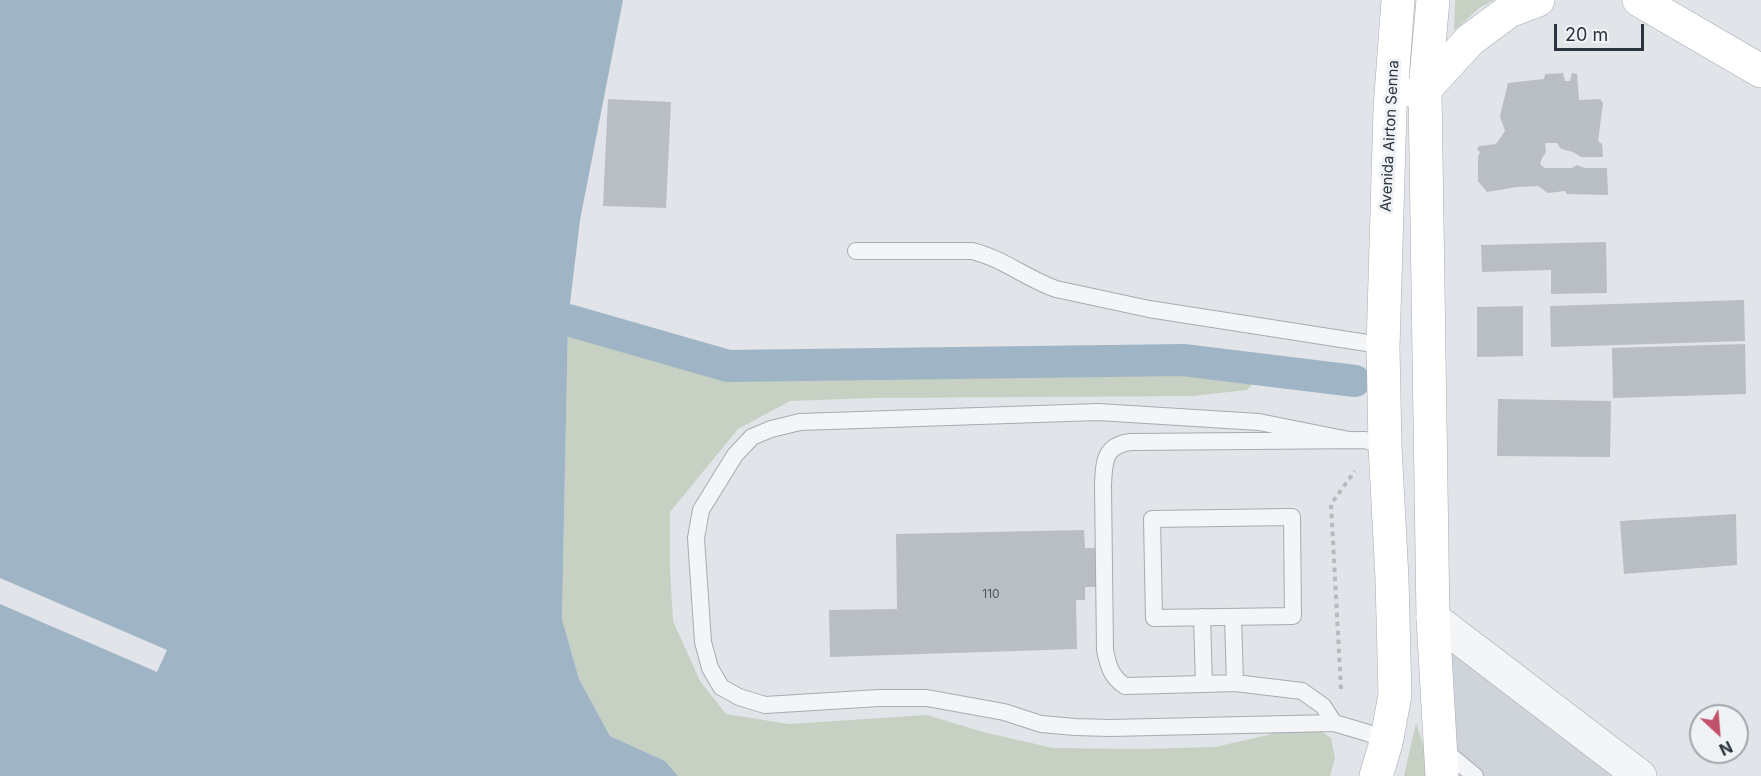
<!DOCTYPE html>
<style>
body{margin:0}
#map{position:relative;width:1761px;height:776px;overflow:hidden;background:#e1e4e8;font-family:Inter,sans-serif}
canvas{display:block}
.north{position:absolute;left:1689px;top:704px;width:60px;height:60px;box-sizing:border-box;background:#f0f3f6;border:2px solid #a1a6ac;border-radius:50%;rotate:154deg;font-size:16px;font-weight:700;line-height:24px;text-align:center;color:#2b333e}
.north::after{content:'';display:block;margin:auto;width:21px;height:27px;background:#c1526a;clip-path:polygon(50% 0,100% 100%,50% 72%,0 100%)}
.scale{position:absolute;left:1554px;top:24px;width:90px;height:27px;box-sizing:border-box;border:3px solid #2b333e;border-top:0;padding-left:8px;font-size:18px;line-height:21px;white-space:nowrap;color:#2b333e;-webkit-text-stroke:4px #f0f3f6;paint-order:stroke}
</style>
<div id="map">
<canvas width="1761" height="776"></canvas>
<div class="north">N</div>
<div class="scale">20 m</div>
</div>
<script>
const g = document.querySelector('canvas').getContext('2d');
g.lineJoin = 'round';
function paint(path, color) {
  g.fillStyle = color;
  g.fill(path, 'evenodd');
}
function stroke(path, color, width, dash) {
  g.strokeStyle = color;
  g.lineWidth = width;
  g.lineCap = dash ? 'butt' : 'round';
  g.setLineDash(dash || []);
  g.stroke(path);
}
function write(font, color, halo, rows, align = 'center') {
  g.font = font + ' Inter,sans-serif';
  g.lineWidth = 6;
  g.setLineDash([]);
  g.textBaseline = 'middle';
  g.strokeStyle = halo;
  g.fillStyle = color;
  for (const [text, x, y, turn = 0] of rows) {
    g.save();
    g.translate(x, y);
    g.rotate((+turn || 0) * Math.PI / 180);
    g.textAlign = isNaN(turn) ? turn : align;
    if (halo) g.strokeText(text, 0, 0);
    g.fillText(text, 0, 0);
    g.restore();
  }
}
paint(new Path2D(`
 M1433 618 1640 776H1442Z`), '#cfd3da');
paint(new Path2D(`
 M1455 0H1494L1479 8 1454 31Z
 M568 320 729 366 1183 360 1250 368 1255 381 1247 390 1193 396 874 398 790 401 738 429 670 512V570L673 621 700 681 726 714 789 724 927 715 983 732 1053 748 1141 749 1215 747 1268 735 1286 727H1315L1331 738 1335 758 1330 776H678L665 761 610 736 579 679 562 619Z
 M1416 723 1428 758 1429 776H1404Z`), '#c7d1c3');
paint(new Path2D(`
 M0 0H623L580 220 568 320 562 619 579 679 610 736 665 761 678 776H0V604L157 672 167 650 0 578Z`), '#9fb4c5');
stroke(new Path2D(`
 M568 320 728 366 1183 360 1355 381`), '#9fb4c5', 32);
paint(new Path2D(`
 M1563 73 1565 81H1570L1572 73 1577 74 1579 100 1600 99 1603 103 1598 141 1602 144 1603 157H1581L1573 152 1561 149 1557 143H1545L1546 152 1542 158 1540 164 1545 168H1572L1577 165 1585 168H1607L1608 195 1567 194 1565 191 1548 193 1538 186 1517 187 1487 192 1478 181V157L1480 152 1477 149 1479 146 1496 144 1505 131 1500 116 1508 83 1544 79 1545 74Z
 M608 99 671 102 666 208 603 206Z
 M1606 242 1607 293 1551 294V270L1482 272 1481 245Z
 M1744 300 1745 341 1551 347 1550 306Z
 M1523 306V356L1477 357V307Z
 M1745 344 1746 394 1613 398 1612 348Z
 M1498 399 1611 401 1610 457 1497 456Z
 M1736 514 1737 565 1624 574 1620 521Z
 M1084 530 1085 548H1099L1100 587H1085V600H1076L1077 649 830 657 829 610 897 609 896 534Z`), '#b9bec4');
const lane = new Path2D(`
 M856 251H972C1002 258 1027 279 1056 289L1149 309 1367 343 1383 347
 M1349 440 1259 422 1098 412 800 422 771 429 752 437 735 455 701 510 696 538 703 642 710 668 721 687 739 697 765 705 879 698H927L1004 712 1041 724 1075 727 1110 728 1334 723 1368 733 1386 743
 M1292 517 1293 616 1154 618 1152 519Z
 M1202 617 1204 684 1235 683 1233 617
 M1235 683 1302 691 1323 706 1334 723
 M1204 684 1125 686C1111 677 1108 665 1105 650L1103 485C1104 462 1104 445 1131 442L1365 440 1385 446
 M1441 748 1475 776`);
const street = new Path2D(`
 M1433 618 1640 776`);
const secondary = new Path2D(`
 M1433 0 1425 89 1433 618 1442 776
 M1639 0 1761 71
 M1417 93 1425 89 1470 40 1509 11 1538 0
 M1376 776 1386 743 1395 695 1392 579 1385 446 1383 347 1390 109 1398 0`);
stroke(lane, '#a7abb2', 18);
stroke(street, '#a7abb2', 34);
stroke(secondary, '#a7abb2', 34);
stroke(new Path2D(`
 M1341 689 1331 504 1355 471`), '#b7bbc0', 4, [4.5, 4.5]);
stroke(lane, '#f3f5f7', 16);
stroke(street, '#f3f5f7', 33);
stroke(secondary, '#fff', 33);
write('12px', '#4e5660', null, [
 ["110",991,594]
]);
write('15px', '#2b333e', '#f0f3f6', [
 ["Avenida Airton Senna",1390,136,-87]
]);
</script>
